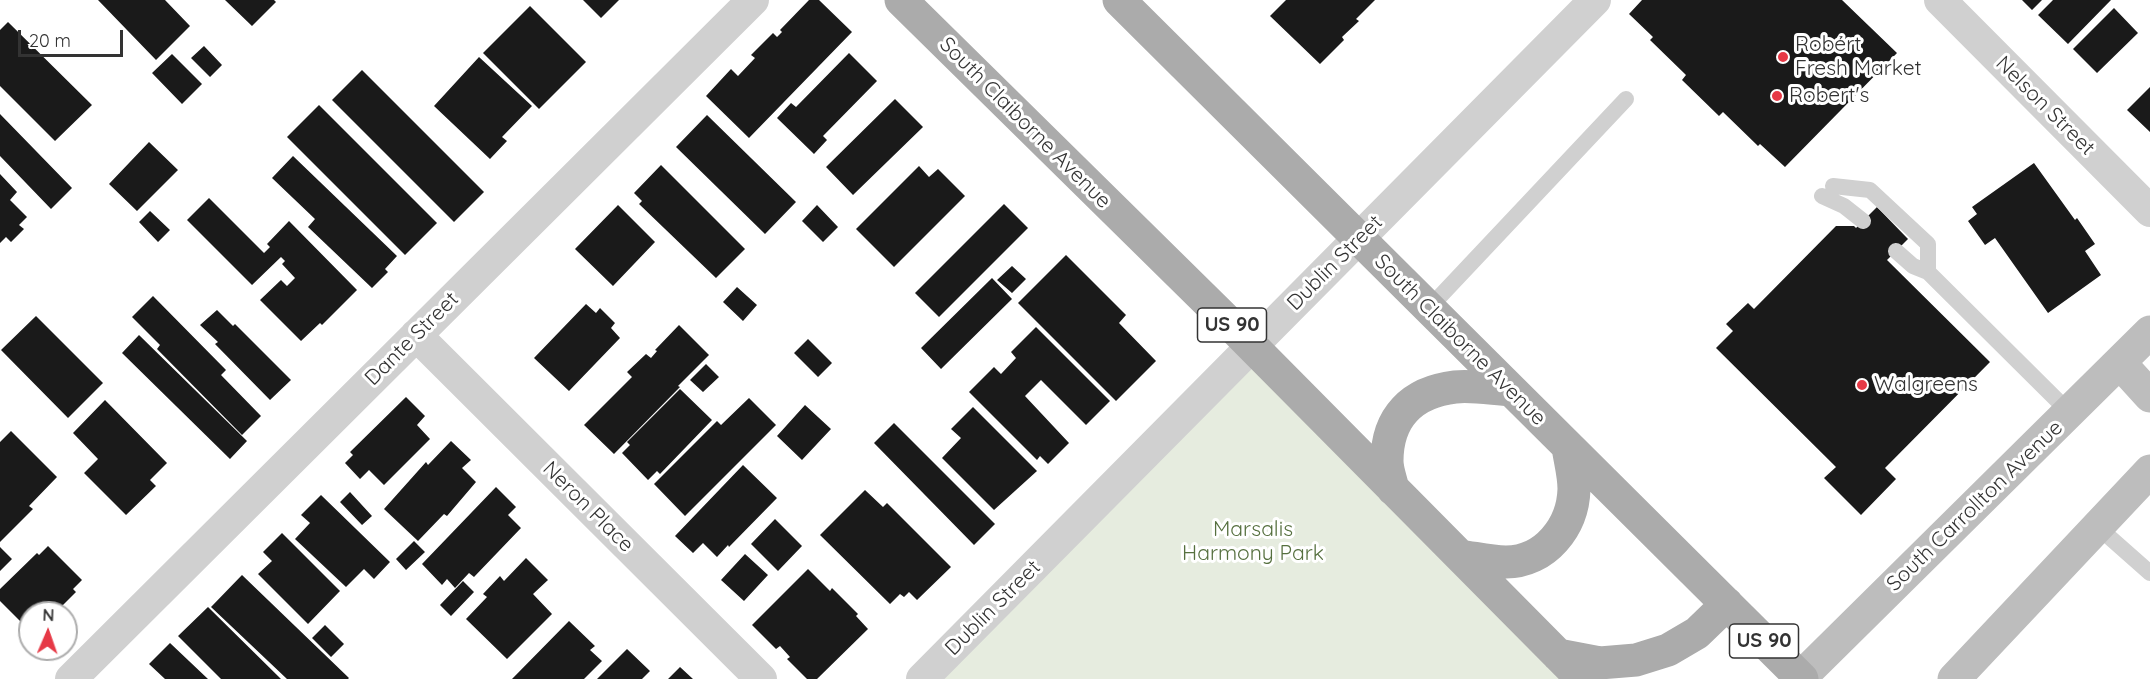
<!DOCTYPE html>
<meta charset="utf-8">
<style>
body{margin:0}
#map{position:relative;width:2150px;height:679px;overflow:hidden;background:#fff;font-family:Quicksand,sans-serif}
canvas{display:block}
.north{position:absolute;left:18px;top:601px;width:60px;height:60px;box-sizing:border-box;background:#fff;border:2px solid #adadad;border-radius:50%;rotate:2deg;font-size:16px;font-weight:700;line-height:24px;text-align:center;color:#333}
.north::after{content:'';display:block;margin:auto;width:21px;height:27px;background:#e63946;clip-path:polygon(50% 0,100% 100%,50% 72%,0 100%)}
.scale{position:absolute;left:18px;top:30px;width:105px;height:27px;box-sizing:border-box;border:3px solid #333;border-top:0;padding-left:8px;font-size:18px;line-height:21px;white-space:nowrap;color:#333;-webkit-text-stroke:4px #fff;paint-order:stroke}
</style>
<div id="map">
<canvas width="2150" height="679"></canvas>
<div class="north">N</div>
<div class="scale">20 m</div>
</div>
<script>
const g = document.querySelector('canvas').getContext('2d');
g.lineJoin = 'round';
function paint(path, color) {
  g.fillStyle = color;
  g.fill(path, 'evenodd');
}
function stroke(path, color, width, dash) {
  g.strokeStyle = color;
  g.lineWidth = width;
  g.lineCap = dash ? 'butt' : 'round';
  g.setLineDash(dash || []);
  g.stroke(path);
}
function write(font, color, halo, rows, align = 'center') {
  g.font = font + ' Quicksand,sans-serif';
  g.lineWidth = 6;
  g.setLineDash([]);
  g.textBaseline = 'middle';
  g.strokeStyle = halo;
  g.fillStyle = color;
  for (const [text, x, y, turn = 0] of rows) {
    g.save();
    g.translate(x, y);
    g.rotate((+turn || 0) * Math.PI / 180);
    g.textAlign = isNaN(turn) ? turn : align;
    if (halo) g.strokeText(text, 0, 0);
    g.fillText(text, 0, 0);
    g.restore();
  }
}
paint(new Path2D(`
 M1253 346 1582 679H922Z`), '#e6ecdf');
paint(new Path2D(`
 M98 0H165L190 26 156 60Z
 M225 0H274L276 2 252 26Z
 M583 0H619L601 18Z
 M809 0H819L852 32 749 138 706 96 731 69 738 76 755 58 751 55 773 33 777 37 782 32 780 30Z
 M1286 0H1375L1356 19 1359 21 1342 37 1344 40 1320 64 1270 16Z
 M1642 0H1842L1897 53 1785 167 1760 144 1758 146 1723 112 1719 116 1682 80 1686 75 1650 40 1653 37 1629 14Z
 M2022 0H2042L2032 10Z
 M2053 0H2111L2068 44 2038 15Z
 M530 6 586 62 539 109 483 53Z
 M2114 8 2138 33 2097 73 2073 49Z
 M8 22 92 105 55 141 0 86V30Z
 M204 46 222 65 210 77 191 58Z
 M849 53 877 81 823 136 827 140 814 154 777 118 791 103 796 107Z
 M172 54 202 84 182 104 152 73Z
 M479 57 532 106 502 137 507 141 490 159 434 106Z
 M362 70 484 192 454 222 332 100Z
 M2150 87V132L2127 110Z
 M895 99 923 127 853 195 826 167Z
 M319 105 437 223 405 255 287 137Z
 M0 114 72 188 51 209 0 156Z
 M707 115 796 202 765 234 676 147Z
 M149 142 178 170 137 211 109 184Z
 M293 156 397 256 385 269 388 272 372 288 308 227 315 219 272 178Z
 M2034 163 2075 220 2077 218 2095 244 2085 251 2101 275 2048 313 1995 238 1985 245 1968 221 1977 214 1972 207Z
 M661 165 745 249 716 278 639 204 642 201 634 193Z
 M919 166 929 177 938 169 965 196 894 267 856 229Z
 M0 174 17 192 10 200 27 217 19 225 24 229 11 242 6 237 0 243Z
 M209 198 264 253 270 247 267 244 289 221 357 290 322 325 320 323 301 341 260 300 281 280 287 286 295 278 282 264 285 261 281 257 252 285 187 220Z
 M1004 204 1028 228 939 317 915 293Z
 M618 205 655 242 613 286 575 249Z
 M817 205 838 227 823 242 802 221Z
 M1877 207 1908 239 1887 260 1990 362 1885 468 1896 479 1861 515 1824 478 1836 467 1716 348 1733 331 1726 324 1748 303 1754 309 1836 226H1854L1856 228Z
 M150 211 170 230 158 242 139 222Z
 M1066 255 1126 315 1119 323 1156 361 1116 401 1018 303Z
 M1012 266 1026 279 1012 293 997 280Z
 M992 278 1012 299 941 369 921 348Z
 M737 287 757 305 743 321 723 302Z
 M153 296 226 370 221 375 261 416 242 435 157 349 160 345 132 317Z
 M586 304 596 313 600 308 615 323 611 328 620 338 569 391 534 358Z
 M217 310 233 326 235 324 291 380 270 400 215 344 218 342 200 325Z
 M36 316 103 383 68 418 1 350Z
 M679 325 709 355 678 386 680 387 614 454 584 425 632 377 627 372 646 354 651 358 657 351 655 350Z
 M1036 327 1110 401 1086 425 1041 380 1025 396 1069 443 1048 464 1040 456 1037 460 969 392 994 367 1001 374 1016 358 1011 352Z
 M139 335 247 441 230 459 122 353Z
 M808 339 832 363 818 377 794 353Z
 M706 364 719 377 703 392 690 380Z
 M680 389 712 420 660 474 657 471 648 480 622 453 630 445 627 442Z
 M406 397 425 416 417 425 430 439 384 485 369 470 360 479 345 463 353 455 350 452Z
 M749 398 776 425 685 516 654 484 717 421 721 425Z
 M105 400 167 463 150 480 156 486 126 515 84 473 98 459 73 433Z
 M805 405 831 429 802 460 777 436Z
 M973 407 1037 471 994 510 942 458 961 438 951 429Z
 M894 423 995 524 974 545 874 443Z
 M11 431 57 477 29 506 33 509 0 542V442Z
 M451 441 471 460 462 468 476 482 447 516 444 514 418 541 384 509 426 462 428 465Z
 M743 465 777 498 729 547 728 545 717 557 703 543 693 553 675 536Z
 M496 487 516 507 508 515 521 528 474 577 469 573 455 588 447 579 442 585 422 564Z
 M865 490 883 507 887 503 951 567 917 600 909 592 904 597 900 594 890 604 820 535Z
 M350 492 372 516 362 525 340 502Z
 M321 495 390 562 374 579 364 569 346 587 295 539 310 523 301 515Z
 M775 519 802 546 778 571 751 544Z
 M282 533 340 591 308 624 258 574 272 561 263 552Z
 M414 541 425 552 406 570 396 559Z
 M48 546 82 580 73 589 76 592 55 613H30V631L0 601V589L37 553 39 555Z
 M0 547 12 559 0 571Z
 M745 554 768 575 744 601 721 580Z
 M526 558 548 580 533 594 552 614 507 659 466 619 487 597 483 594 500 576 504 581Z
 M808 569 830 591 832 588 858 614 856 616 868 629 817 679H807L787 659 790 657 780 646 776 649 752 625Z
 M242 575 349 678 348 679H287L211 607Z
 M463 581 474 592 451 616 440 605Z
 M208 607 281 679H221L178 636Z
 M569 621 595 646 590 650 602 661 584 679H512Z
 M325 625 344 644 331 657 312 638Z
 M170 643 208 679H165L149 664Z
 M627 649 650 671 642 679H597Z
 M680 667 693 679H668Z`), '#1a1a1a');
stroke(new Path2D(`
 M1833 186 1870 190 1928 244V272
 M1822 196 1844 206 1863 221
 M1896 251 1913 266 1928 272 2070 413
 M1429 308 1626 99
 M2098 527 2150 573`), '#d0d0d0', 16);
stroke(new Path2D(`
 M1940 0 2150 211
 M416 335 761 679
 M71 679 753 0
 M922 679 1595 0`), '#d0d0d0', 32);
stroke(new Path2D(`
 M2120 363 2150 396
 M1799 679 2150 332
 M1954 679 2150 471`), '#bdbdbd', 33);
stroke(new Path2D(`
 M901 0 1222 316 1582 679
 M1119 0 1802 679
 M1393 489C1391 480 1387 470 1387 461 1387 417 1412 392 1455 387 1473 385 1493 389 1511 390
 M1460 556C1475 558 1491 562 1506 562 1545 562 1573 527 1574 489 1574 475 1570 461 1568 447
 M1558 655 1600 663 1636 660 1668 650 1697 633 1727 604`), '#ababab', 33);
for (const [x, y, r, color] of [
 [1783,57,6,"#e63946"],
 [1777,96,6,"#e63946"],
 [1862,385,6,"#e63946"]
]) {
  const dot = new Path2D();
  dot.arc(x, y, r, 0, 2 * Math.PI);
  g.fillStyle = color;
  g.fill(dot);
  stroke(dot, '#fff', 2);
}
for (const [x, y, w] of [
 [1232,325,69],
 [1764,641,69]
]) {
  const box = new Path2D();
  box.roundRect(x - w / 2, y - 17, w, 34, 4.5);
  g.fillStyle = '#fff';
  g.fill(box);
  stroke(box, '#333', 1.5);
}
write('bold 20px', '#333', null, [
 ["US 90",1232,325],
 ["US 90",1764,641]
]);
write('21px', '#333', '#fff', [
 ["Robért",1795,45],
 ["Fresh Market",1795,69],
 ["Robert's",1789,96],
 ["Walgreens",1874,385]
], 'left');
write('21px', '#333', '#fff', [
 ["Nelson Street",2045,106,45],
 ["South Claiborne Avenue",1025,123,45],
 ["Dublin Street",1335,263,-45],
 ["Dante Street",412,339,-45],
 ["South Claiborne Avenue",1460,340,45],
 ["South Carrollton Avenue",1975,506,-44],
 ["Neron Place",588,507,45],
 ["Dublin Street",993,608,-45]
]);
write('21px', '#56703f', '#fff', [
 ["Marsalis",1253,530],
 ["Harmony Park",1253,554]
]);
</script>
